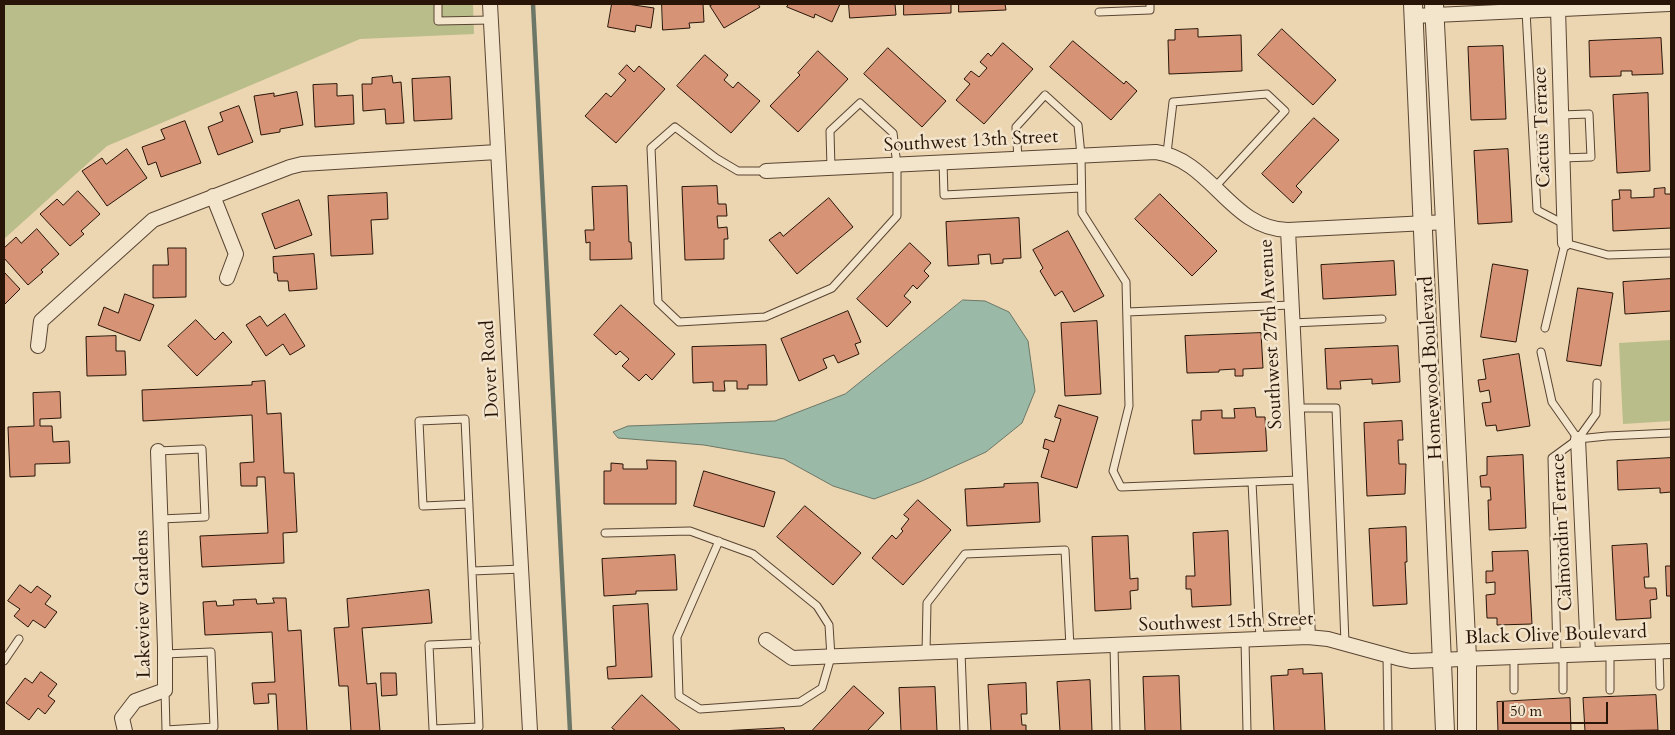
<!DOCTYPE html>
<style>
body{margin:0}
#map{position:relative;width:1675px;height:735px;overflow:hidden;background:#ecd5b1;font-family:Cardo,serif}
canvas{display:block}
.frame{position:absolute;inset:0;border:5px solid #281508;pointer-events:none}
.scale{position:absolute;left:1502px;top:702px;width:106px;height:22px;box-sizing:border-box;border:2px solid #281508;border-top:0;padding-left:6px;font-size:15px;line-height:18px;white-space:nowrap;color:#281508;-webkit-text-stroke:4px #f3e4cc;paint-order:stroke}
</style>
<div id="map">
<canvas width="1675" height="735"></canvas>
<div class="frame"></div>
<div class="scale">50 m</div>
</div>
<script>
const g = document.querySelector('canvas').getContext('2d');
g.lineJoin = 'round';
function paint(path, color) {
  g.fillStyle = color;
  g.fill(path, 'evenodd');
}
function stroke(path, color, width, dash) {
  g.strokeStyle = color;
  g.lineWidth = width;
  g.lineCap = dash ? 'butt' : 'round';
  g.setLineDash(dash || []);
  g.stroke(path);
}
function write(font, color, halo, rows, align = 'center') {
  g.font = font + ' Cardo,serif';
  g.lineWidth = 5;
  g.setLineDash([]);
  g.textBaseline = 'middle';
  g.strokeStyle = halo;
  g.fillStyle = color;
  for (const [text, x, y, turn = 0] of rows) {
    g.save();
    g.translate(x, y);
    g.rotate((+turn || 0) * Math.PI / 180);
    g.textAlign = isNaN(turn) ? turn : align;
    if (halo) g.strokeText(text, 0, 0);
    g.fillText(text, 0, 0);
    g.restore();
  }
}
paint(new Path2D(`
 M4 4H473L474 34 360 39 107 146 4 239Z
 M1671 340V421L1623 424 1619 343Z`), '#b9bd8a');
const water = new Path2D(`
 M963 300 985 301 1009 312 1028 341 1035 391 1022 423 986 452 922 481 874 499 833 486 784 459 704 445 618 438 613 432 628 426 775 421 845 394Z`);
paint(water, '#9ab9a6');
stroke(water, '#6c7767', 1);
stroke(new Path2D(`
 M533 4 570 731`), '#6c7767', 4.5);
const building = new Path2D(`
 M612 4H627L654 8 651 28 636 25 635 32 608 27Z
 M662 4H703L704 22 689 23 690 28 663 30Z
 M714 4H758L760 7 724 28 710 6Z
 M789 4H840L832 22 815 14 814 18 787 7Z
 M849 4H895L896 15 850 18Z
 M904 4H951V13L904 15Z
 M959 4H1005L1006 10 959 12Z
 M1198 29V37L1241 35 1242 71 1169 74 1168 40H1175V30Z
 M1282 29 1336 80 1313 105 1258 55Z
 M1661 38 1663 74 1632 75V71H1621V76L1590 77 1589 41Z
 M1073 41 1124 84 1126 81 1137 91 1111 120 1050 67Z
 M1003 43 1033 69 984 124 956 100 970 84 964 79 971 71 979 77 987 68 980 62 988 53 991 56Z
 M1503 46 1506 119 1471 120 1468 47Z
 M888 48 946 101 922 127 864 74Z
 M818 51 848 79 798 132 770 106 800 75 798 73Z
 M705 55 728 75 724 80 733 88 738 82 760 101 731 133 677 86Z
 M627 65 634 72 639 66 665 89 616 143 585 116 606 93 611 97 626 80 619 74Z
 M392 76 393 83 401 82 404 123 386 124 385 109 363 111 362 84H372V78Z
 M450 77 452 119 414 121 412 79Z
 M337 84V96L353 95 354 124 315 127 313 85Z
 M297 92 303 125 280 129V132L261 135 254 96 274 93V96Z
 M1648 93 1650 171 1617 173 1613 95Z
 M239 106 253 142 218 155 208 127 223 121 220 113Z
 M1314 118 1339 140 1296 186 1302 192 1293 203 1262 174Z
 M185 121 201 163 161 177 156 162 148 165 142 147 165 139 161 130Z
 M127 149 147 178 107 206 82 171 102 158 106 164Z
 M1508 149 1512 222 1478 224 1474 151Z
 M627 186 629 242H631L632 259 590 260V242L586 243 585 230H594L592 187Z
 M717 186 718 204H726L727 216H717L718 228 727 227 728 239H724V259L685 260 682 187Z
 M1665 188V194H1671V228L1613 231 1612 200 1620 199 1619 190H1631V198L1654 197V189Z
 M78 191 100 214 81 231 84 234 70 246 40 214 57 199 63 205Z
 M387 193 388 219 371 220 373 254 331 256 328 196Z
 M1160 194 1217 251 1192 276 1135 219Z
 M829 198 853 227 797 274 769 240 780 232 783 236Z
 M299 200 312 235 275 249 262 214Z
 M1019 218 1021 258 1003 259V263L991 264 990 254 978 255 979 264 948 266 946 222Z
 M37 229 59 254 41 270 43 272 28 285 4 258V248L16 237 21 243Z
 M1068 231 1104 296 1074 312 1062 291 1055 296 1040 271 1043 268 1033 250Z
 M910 243 931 263 924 271 929 276 917 289 913 285 904 296 911 302 887 327 857 299Z
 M168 248H186V297L153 298V265H168Z
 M314 254 317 289 289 291 288 281H278L277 273H274L273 257Z
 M1394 261 1396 295 1323 299 1321 265Z
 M1493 264 1528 270 1516 342 1481 337Z
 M4 272 20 289 4 305Z
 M1671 279V311L1625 314 1623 282Z
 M1578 288 1613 293 1601 366 1567 361Z
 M125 294 154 305 140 341 98 325 104 307 118 313Z
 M621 305 675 354 652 380 646 374 639 381 622 366 629 359 620 351 616 355 594 335Z
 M848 311 861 342 855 344 859 354 838 363 834 355 823 359 827 368 799 381 781 339Z
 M285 314 305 346 290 355 283 344 266 356 246 325 260 316 267 326Z
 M196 320 215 340 223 332 232 342 197 376 168 346Z
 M1097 321 1101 394 1065 396 1061 323Z
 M1261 333 1263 368 1243 369V376H1235V369L1219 370V372L1187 373 1185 336Z
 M116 336V351H125L126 375 87 376 86 337Z
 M766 345 767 385H748V389H737V381H724L725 391H713V382L693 383 692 347Z
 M1398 346 1400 382 1372 384V379L1340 381 1341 389H1327L1325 349Z
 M1519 354 1530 426 1497 431 1496 425 1486 426 1482 403 1491 402 1489 390 1480 392 1478 380 1486 379 1483 360Z
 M265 381 267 414 281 413 284 473H294L297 532 283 533 284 563 202 567 200 536 268 533 265 477H257V486H241L240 463 254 462 252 415 143 421 142 390 252 385V382Z
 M60 392 61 418 40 419V426H52L53 442 69 441 70 463 35 464V476L10 477 8 427 34 426 33 393Z
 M1059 405 1098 417 1077 488 1041 477 1049 450 1043 448 1045 439 1054 442 1061 419 1055 417Z
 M1255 408 1256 417H1265L1267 451 1194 454 1192 420H1201V411L1222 410V418H1235L1234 409Z
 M1402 421 1403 440H1398L1399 464H1406L1405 494 1367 496 1364 423Z
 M1523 455 1526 528 1489 530 1488 500H1491L1490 487H1481L1480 476 1487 475V457Z
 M1671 458V492L1660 493V488L1618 490 1617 461Z
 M647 460 676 461V504H604V471H611V463L623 464V469H647Z
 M704 471 775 492 764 527 694 506Z
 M1038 483 1040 522 967 526 965 489 1004 487V484Z
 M918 500 951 530 903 585 872 558 892 535 896 539 903 531 901 529 909 519 904 515Z
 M805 506 861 553 833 585 777 537Z
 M1406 527 1407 562H1405L1407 604 1373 606 1369 529Z
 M1228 531 1231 605 1192 607 1191 589H1186V576H1195L1193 533Z
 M1128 536 1130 579 1138 578V590L1130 591 1131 609 1095 611 1092 537Z
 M1647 544 1649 577H1644L1645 588H1656L1657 599 1650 600 1651 618 1616 620 1612 546Z
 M1528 551 1532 624 1497 625V618H1487L1486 595 1495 594V582L1486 583V571H1493L1492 552Z
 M675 555 677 590 636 591V594L604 596 602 559Z
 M1666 566H1671V596H1667Z
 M20 585 31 593 37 586 51 596 45 604 57 612 45 628 33 620 28 627 14 616 20 609 8 601Z
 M429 590 432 623 362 628 367 684 376 683 380 731H351L348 686H339L334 628 349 627 347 599Z
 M273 598H286L288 631 301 630 307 731H278L276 694H268L269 703 254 704 252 683 275 682 272 632 205 635 203 602 216 601 217 606 234 605 233 600 256 599 257 604 274 603Z
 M648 604 652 677 608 679 607 667 616 666 613 606Z
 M1303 669V674L1322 673 1325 731H1274L1271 676 1288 675V670Z
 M41 672 57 684 48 696 55 701 45 714 38 708 29 720 6 703 25 678 32 683Z
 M381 673H396L397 695 382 696Z
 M1179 676 1181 731H1145L1143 677Z
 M1090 680 1092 731H1060L1057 682Z
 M1026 683 1027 714H1021L1022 725H1026V731H991L988 685Z
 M854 686 884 713 867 731H812Z
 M935 687 937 731H901L899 688Z
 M642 695 681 731H616L612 728Z
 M1656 695 1658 730 1585 731 1583 698Z
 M1570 698 1571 731H1498L1497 702Z
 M784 728 785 731H721Z`);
paint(building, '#d69376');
stroke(building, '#281508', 1);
const service = new Path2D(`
 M438 4V21L491 20
 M1526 11 1537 210 1564 224
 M1099 12 1150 10V4
 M1561 115 1589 114 1591 157 1562 158
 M1167 153 1173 102 1267 94 1285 111 1215 187
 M1018 159 1016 127 1045 95 1078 125 1081 155 1082 213 1126 282 1129 406 1113 471 1121 487 1299 480
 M943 162 944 195 1081 188
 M766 171H738L716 158 675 127 651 148 658 302 679 322 765 317 832 288 897 216V165L893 133 860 103 830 131 831 168
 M1127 312 1291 305
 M1292 323 1382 319
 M1545 328 1565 243 1608 255 1671 253
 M1541 352 1552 402 1578 439 1596 414 1597 383
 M1296 408H1336L1345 643
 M158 451 202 449 205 517 161 519
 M1252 482 1260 639
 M469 504 423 506 419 421 465 419C470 521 475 624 479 727L433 729 429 645 476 643
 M605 533 690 531 753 554 817 606 829 625 831 657 822 688 800 702 700 709 679 696 677 637 719 541
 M472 571 522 569
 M1245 640 1247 731
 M1114 646 1116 731
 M1659 651 1660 686
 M961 652 964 731
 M926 653 927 603 965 554 1065 550 1070 647
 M1610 653V690
 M1387 655 1388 731
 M1557 655 1552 458 1578 439 1607 436 1671 433
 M1563 655V690
 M1514 656V690
 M4 661 19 639
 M165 690 166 730 214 727 211 652 165 654`);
const minor = new Path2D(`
 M490 4 530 731
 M1558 9 1565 243
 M1414 16 1669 4
 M766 171 1156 152C1212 160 1230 229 1288 230L1447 222
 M213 196 236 254 227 278
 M1288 230 1308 637
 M38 346 41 321 153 220 290 167 302 164 497 152
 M1578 439 1588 654
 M766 640 792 658 1308 637 1328 639 1401 659 1411 661 1671 651
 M125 731 122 718 135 701 165 690V648L158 451`);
const tertiary = new Path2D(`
 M1413 4 1445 731
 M1434 4 1467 658V731`);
stroke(service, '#594532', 9);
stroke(minor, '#594532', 16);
stroke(tertiary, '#594532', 20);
stroke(service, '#f3e4cc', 7);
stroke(minor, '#f3e4cc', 14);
stroke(tertiary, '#f3e4cc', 18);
write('19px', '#281508', '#f3e4cc', [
 ["Cactus Terrace",1543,127,-92],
 ["Southwest 13th Street",971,142,-3],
 ["Southwest 27th Avenue",1272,334,-93],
 ["Homewood Boulevard",1432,368,-93],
 ["Dover Road",491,369,-93],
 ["Calmondin Terrace",1563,532,-93],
 ["Lakeview Gardens",144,604,-91],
 ["Southwest 15th Street",1226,623,-2],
 ["Black Olive Boulevard",1556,636,-2]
]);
</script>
